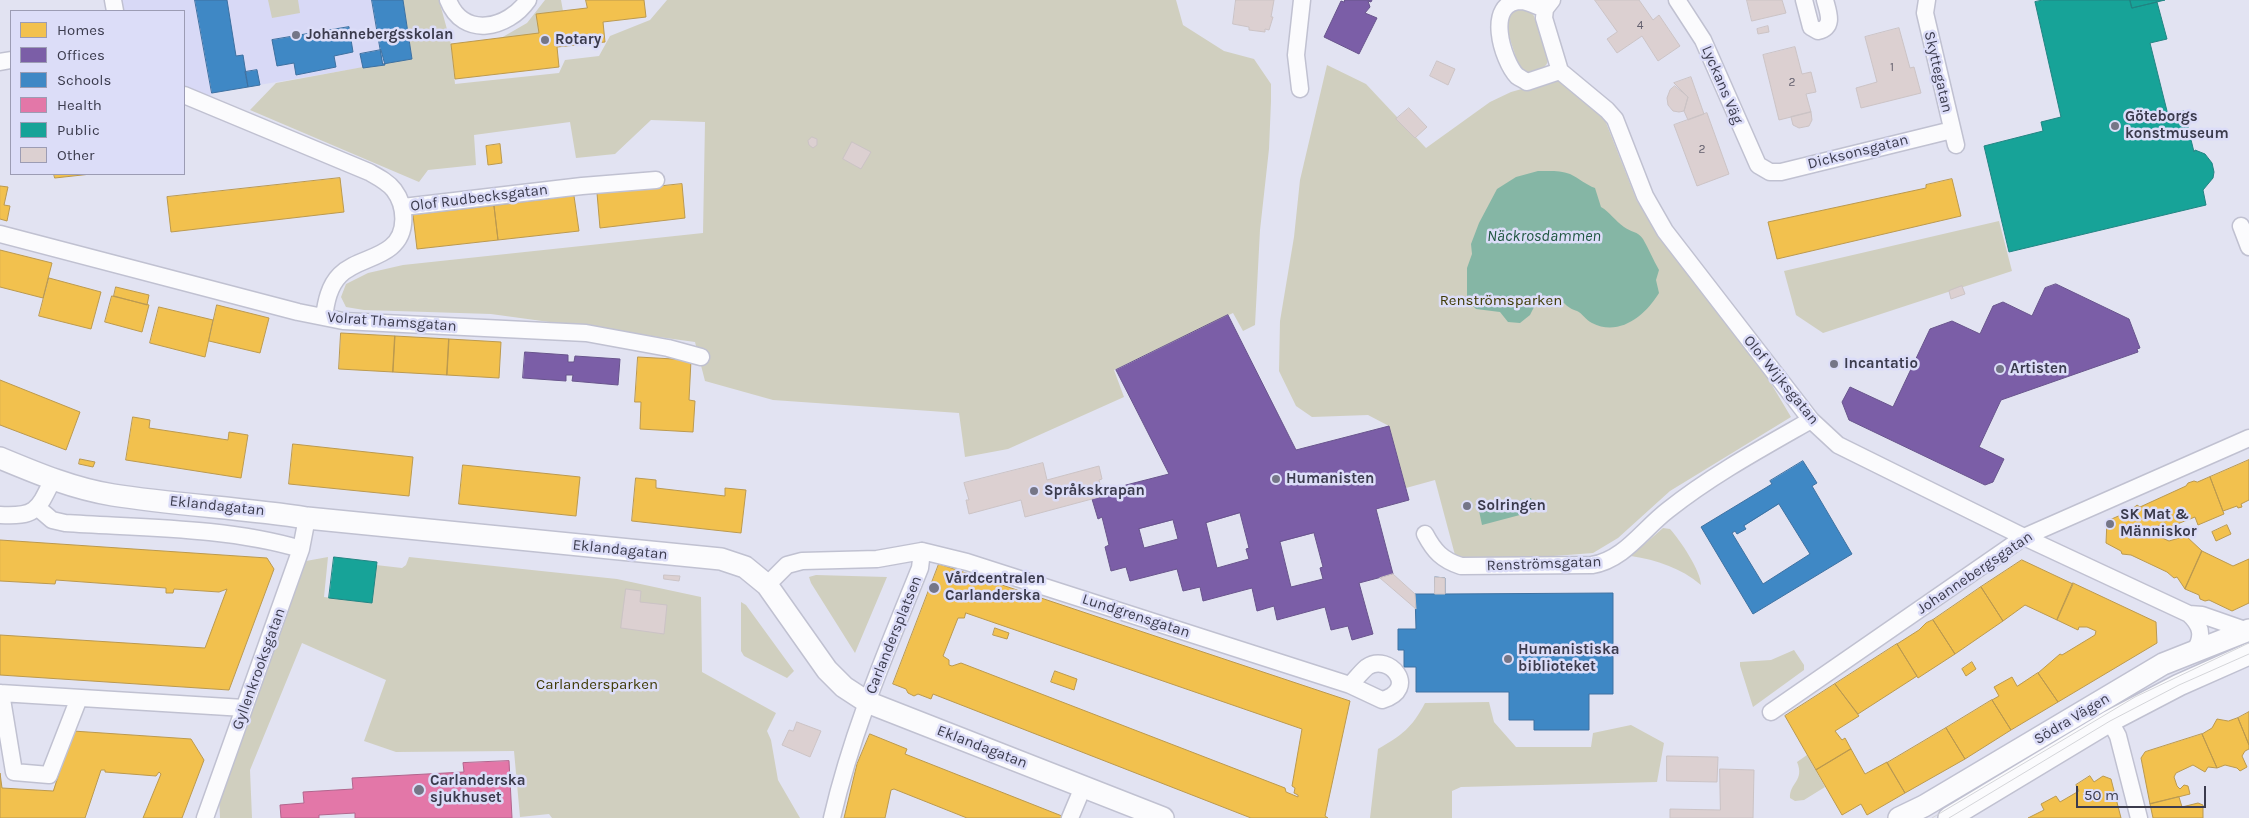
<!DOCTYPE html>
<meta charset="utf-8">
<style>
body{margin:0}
#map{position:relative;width:2249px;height:818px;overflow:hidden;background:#e2e3f2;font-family:Karla,sans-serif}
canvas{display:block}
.legend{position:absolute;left:10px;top:10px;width:175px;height:165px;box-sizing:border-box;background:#dcddf8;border:1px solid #9c9cb4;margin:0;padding:6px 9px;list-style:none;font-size:15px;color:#3b3b4d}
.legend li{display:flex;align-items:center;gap:10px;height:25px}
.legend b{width:25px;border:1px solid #9c9cb4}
.scale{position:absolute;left:2076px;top:786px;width:130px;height:22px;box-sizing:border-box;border:2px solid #3b3b4d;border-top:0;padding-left:6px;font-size:15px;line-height:18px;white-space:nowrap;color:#3b3b4d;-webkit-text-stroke:4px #dcddf8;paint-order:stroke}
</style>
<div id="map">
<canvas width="2249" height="818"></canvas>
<ul class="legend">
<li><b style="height:14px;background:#f2c14e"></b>Homes</li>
<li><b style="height:14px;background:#7b5ea7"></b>Offices</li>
<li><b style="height:14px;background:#3f88c5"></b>Schools</li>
<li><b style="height:14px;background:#e377a8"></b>Health</li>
<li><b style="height:14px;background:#17a398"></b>Public</li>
<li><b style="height:14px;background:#dcd0d1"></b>Other</li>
</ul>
<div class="scale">50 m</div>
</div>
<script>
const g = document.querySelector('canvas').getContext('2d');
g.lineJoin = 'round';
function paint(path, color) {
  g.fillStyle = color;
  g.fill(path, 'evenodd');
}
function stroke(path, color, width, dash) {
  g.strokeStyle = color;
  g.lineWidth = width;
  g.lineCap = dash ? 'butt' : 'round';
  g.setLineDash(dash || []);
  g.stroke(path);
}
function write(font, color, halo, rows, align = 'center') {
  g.font = font + ' Karla,sans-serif';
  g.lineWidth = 5;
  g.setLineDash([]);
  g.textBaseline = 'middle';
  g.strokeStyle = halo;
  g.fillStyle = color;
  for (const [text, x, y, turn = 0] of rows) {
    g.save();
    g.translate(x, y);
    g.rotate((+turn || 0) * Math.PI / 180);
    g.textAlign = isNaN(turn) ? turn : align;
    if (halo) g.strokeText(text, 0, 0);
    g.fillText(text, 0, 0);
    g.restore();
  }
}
paint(new Path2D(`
 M119 0H403L412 59 212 93 209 98 184 87V11H121Z`), '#d8d9f6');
paint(new Path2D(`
 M268 0H298L300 13 272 18Z
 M403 0H439L451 44 455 84 559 73 565 60 599 56 610 36 650 20 667 0H1176L1183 25 1224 51 1254 59 1271 84V101L1269 149 1260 230 1255 325 1243 331 1233 313 1114 370 1124 397 1008 449 965 457 959 413 773 400 705 381 695 342 491 314 364 310 346 307 341 297 346 284 368 273 403 265 703 233 705 122 651 120 615 154 576 158 570 122 474 135 476 165 428 170 419 182 250 110 276 83 412 58Z
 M545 0H561L563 11 537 14 539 34 501 38 527 23Z
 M1521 8 1531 12 1534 16 1548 56C1549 69 1538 71 1528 74L1520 70 1506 27 1510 13Z
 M1327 65 1366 84 1426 148 1490 102 1511 92 1561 78 1603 115 1637 201 1760 365 1791 417 1670 491 1618 538 1593 553 1541 557 1465 558 1455 555 1435 480 1406 488 1389 426 1368 415 1312 417 1296 406 1279 371 1280 321 1294 237 1300 180Z
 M1999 221 2012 271 1823 333 1796 315 1784 271Z
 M1663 528 1670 529C1680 540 1701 571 1701 585 1681 568 1657 560 1631 556Z
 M328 557 324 597 372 603 376 565 402 568 406 565 409 557 617 579 701 597 702 672 776 713 767 731 771 740 778 780 800 818H552L549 814 520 817 514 751 396 752 364 741 386 680 302 643 250 770 252 818H220L219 798 235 739 306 561Z
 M816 575 887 577 855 653 811 583 809 577Z
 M741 602 746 605 794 671 787 678 744 656 741 651Z
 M1794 650 1804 665V670L1753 707 1740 666V662L1771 660Z
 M1489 702 1494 722 1516 747H1591L1593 733 1631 725 1664 743 1657 782 1461 787 1452 791V818H1370L1378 749C1402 735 1412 728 1425 703Z
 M1807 755 1825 787 1804 800 1795 801 1790 798C1789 783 1805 781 1797 762Z`), '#d0cfbf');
paint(new Path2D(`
 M1538 171C1548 171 1560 170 1570 174 1579 178 1586 185 1595 188L1601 207C1610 212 1615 221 1624 227 1630 232 1638 231 1643 239 1649 249 1653 260 1659 270L1656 280 1659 293C1645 316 1619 337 1592 323 1586 320 1582 313 1577 311 1571 309 1568 307 1564 303L1545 307 1537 301 1530 315 1520 323 1508 322 1500 312 1476 309 1470 303 1467 296V268L1472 254 1471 244 1479 223 1497 189 1516 177Z
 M1531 498 1535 511 1482 525 1479 511Z`), '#85b6a5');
const homes = new Path2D(`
 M586 0H644L646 17 603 22 605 42 557 47 559 67 455 79 451 44 539 33 536 14 587 8Z
 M500 144 502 163 488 165 486 146Z
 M54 174H91L55 178Z
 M340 178 344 212 171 232 167 197Z
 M1952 179 1961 216 1777 259 1768 222 1926 188V185Z
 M682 184 685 218 600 228 597 193Z
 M0 186 8 187 4 205 10 206 7 221 0 219Z
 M574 196 579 231 498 240 494 206Z
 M494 206 498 240 417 249 413 215Z
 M0 250 52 263 43 298 0 287Z
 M49 278 101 292 91 329 39 316Z
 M116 287 149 295 147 305 114 296Z
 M112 296 149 305 142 332 105 322Z
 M217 305 269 318 260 353 209 341Z
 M159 307 213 320 205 357 150 343Z
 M341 333 395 336 393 372 339 369Z
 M395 336 449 339 447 375 393 372Z
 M449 339 501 342 499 378 447 375Z
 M638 357 691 360 689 400 695 401 693 432 640 429 641 402H635Z
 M0 380 80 412 66 450 0 425Z
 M133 417 150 420 149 428 228 440 229 432 248 435 241 478 126 460Z
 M293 444 413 457 409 496 289 484Z
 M80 459 95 462 93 467 79 464Z
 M2249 460V500L2241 504 2242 507 2238 508 2237 506 2223 511 2210 477Z
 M463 465 580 477 576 516 459 504Z
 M2210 477 2224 514 2198 525 2195 517 2167 528 2165 523 2156 527 2160 537 2169 541 2186 536 2202 551 2185 589 2177 577 2174 578 2167 572 2131 555 2122 554 2121 551 2106 543 2107 521 2130 511 2137 505 2140 507 2186 486 2188 483 2194 481 2197 482Z
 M636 478 656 480V488L725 496V488L746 490 741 533 632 521Z
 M2227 525 2231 534 2216 541 2212 532Z
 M0 540 267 558 274 569 229 690 0 675V635L205 648 227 589 219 592 174 589 173 593H166V588L56 580 55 584 0 581Z
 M2202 551 2233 566 2249 559V603L2232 611 2209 600 2205 601 2200 599 2199 595 2185 589Z
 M2022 560 2073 584 2057 620 2025 605 2003 621 1981 587Z
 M939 564 1350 701 1325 816 1328 818H1251L933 694 931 699 918 694 914 696 908 693 906 689 893 684ZM966 613 1302 729 1292 786 1295 788 1294 793 1298 795V797L1286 792 1285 788 961 663 952 666 949 665V660L943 656 958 618H964Z
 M2073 583 2156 622 2157 643 2058 702 2038 673 2060 654 2062 655 2095 635 2096 631 2087 627H2079L2078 630 2057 620Z
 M1981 587 2003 621 1955 654 1933 620Z
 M1933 620 1955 654 1918 678 1897 644 1919 630 1926 623Z
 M995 628 1009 633 1007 639 993 635Z
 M1897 644 1917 676 1858 714 1835 684Z
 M1972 662 1976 669 1966 676 1962 669Z
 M1055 671 1077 679 1074 690 1051 682Z
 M2038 673 2058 702 2011 730 1992 700 1999 696 1994 687 2012 677 2017 686Z
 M1835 684 1859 716 1835 731 1842 740 1845 738 1851 749 1816 770 1785 716Z
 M1992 700 2011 730 1965 759 1946 728Z
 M2249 712V745L2238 718Z
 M2238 718 2249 745V749L2245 751 2242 756 2247 767 2240 771 2237 768 2225 765 2217 768 2202 734 2212 728 2217 719 2228 721Z
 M1946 728 1965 759 1905 793 1887 763Z
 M73 731 191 739 204 760 182 818H143L161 774 159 772 156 776 105 772V770H101L85 818H0V773L2 788 53 791Z
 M870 734 907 749 905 754 1067 818H967L894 789 891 790 885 818H844L857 764Z
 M2202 734 2217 768 2208 767 2205 772 2193 765 2176 773 2174 777 2177 786 2180 789 2184 785 2188 786 2190 794 2150 804 2141 758 2145 752Z
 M1851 749 1865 774 1887 762 1905 793 1867 815 1861 804 1842 815 1816 770Z
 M2090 776 2094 782 2103 776 2111 779 2121 818H2028L2044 810 2041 804 2056 796 2060 802 2079 791 2076 785Z
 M2179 797 2182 807 2198 803 2203 805V818H2153L2150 804Z`);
paint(homes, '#f2c14e');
stroke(homes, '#bb994e', 1);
const offices = new Path2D(`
 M1345 0H1372L1371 2 1368 1 1370 7 1365 13 1377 18 1359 54 1324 37 1341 1 1344 2Z
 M2056 284 2129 319 2140 348 2137 349 2138 352 2001 400 1979 447 2004 459 1993 482 1985 485 1849 420 1842 402 1850 387 1893 407 1930 329 1952 321 1980 334 1993 306 2003 302 2032 316 2045 288Z
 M1228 315 1296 450 1389 426 1409 500 1376 509 1393 574 1359 583 1373 634 1352 640 1348 626 1331 630 1325 607 1277 620 1274 606 1257 611 1252 588 1203 601 1200 587 1183 591 1177 569 1130 581 1126 567 1111 571 1105 547 1109 545 1102 517 1098 519 1092 499 1109 494 1126 485 1169 474 1116 370ZM1240 513 1249 548 1246 549 1249 559 1217 568 1206 523ZM1173 520 1178 539 1144 548 1139 529ZM1314 533 1323 567 1320 568 1323 579 1291 587 1280 542Z
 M525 352 568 355V362H574L575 356 620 359 618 385 572 381 573 375H566V381L523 378Z`);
paint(offices, '#7b5ea7');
stroke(offices, '#68548c', 1);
const schools = new Path2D(`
 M195 0H227L236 56 243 55 248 87 212 93Z
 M372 0H403L412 59 383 64Z
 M349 27 353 52 334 56 336 67 296 75 294 63 277 66 272 40Z
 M381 50 385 65 363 68 360 54Z
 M257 70 260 85 248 87 245 72Z
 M1803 461 1817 483 1812 486 1852 554 1753 614 1701 527 1772 484 1770 481ZM1779 504 1810 554 1763 584 1732 533 1735 531 1737 534 1746 529 1744 526Z
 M1435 577 1445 578V594L1613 593V694H1589V730H1534V720H1509V692H1416V667H1404V650H1398V629H1416L1415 594H1435Z`);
paint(schools, '#3f88c5');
stroke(schools, '#3e71a1', 1);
const health = new Path2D(`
 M509 761 512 818H355V813L319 815V818H281L280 805 304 803 303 792 353 789 352 778 464 772 463 763Z`);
paint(health, '#e377a8');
stroke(health, '#b1658d', 1);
const public = new Path2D(`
 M2043 0H2130L2132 8 2157 2 2167 39 2150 43 2168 115 2184 111 2194 152 2195 150 2205 154 2212 163 2214 172 2213 178 2203 190 2206 205 2009 252 1984 146 2043 131 2041 122 2061 117 2035 2Z
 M2130 0H2165L2132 8Z
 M334 557 377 562 372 603 329 598Z`);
paint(public, '#17a398');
stroke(public, '#228482', 1);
const building = new Path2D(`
 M1236 0H1274L1271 17H1273L1269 30 1265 29V32L1249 30V27L1233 24Z
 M1595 0H1639L1653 20 1659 15 1680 46 1658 61 1642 36 1617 53 1607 39 1617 32Z
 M1747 0H1782L1786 13 1752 21Z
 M1768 26 1769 32 1758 34 1757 29Z
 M1899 28 1910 68 1914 67 1921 93 1861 108 1856 88 1877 82 1865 37Z
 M1795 47 1802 74 1811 72 1816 92 1806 94 1811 112 1779 120 1763 55Z
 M1437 61 1455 69 1448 85 1430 76Z
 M1691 77 1704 114 1688 120 1684 111 1688 97 1674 83Z
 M1675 86 1688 97 1684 111 1679 112 1673 111 1668 105 1667 98 1670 90Z
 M1409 108 1427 127 1415 138 1396 119Z
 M1811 112 1812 120 1809 126 1799 128 1793 125 1791 117Z
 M1707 113 1729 174 1697 186 1674 125Z
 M812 137 817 139V145L813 148 809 145 808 141Z
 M852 142 871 152 861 169 843 159Z
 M1962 286 1965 294 1951 299 1949 291Z
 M1043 463 1047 480 1099 466 1102 479 1099 480 1103 496 1025 517 1021 500 969 514 966 500H969L964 483Z
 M1393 574 1415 594 1416 609 1380 578Z
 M664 575 680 576 679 581 664 579Z
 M1435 577 1445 578V594H1435Z
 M626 589 641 591 640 602 667 605 664 634 621 628Z
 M797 722 821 731 810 757 782 745 789 730 793 731Z
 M1667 756 1718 757 1717 782 1667 781Z
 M1720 769 1754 770 1753 818H1670V809L1720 810Z`);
paint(building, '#dcd0d1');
stroke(building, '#cbc3c5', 1);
const minor = new Path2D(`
 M113 0 115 11
 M448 0C463 39 508 29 528 0
 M1552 0 1545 9 1544 18 1560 71 1607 110 1615 119 1645 196 1665 231 1811 420 1838 445 2024 537 2189 614C2201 625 2204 636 2195 650
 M1677 0 1703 40 1758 165 1770 172H1781L1952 130
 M1804 0 1811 27 1818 31C1835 27 1828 12 1825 0
 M1927 0 1925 13 1956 145
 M1545 9C1538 7 1530 2 1523 1 1483 0 1503 62 1517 76 1520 78 1524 80 1527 82L1560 71
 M0 62 11 60
 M1300 89 1296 55 1302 0
 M184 95 369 172C378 177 388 182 394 190 406 206 408 233 391 247 377 259 354 261 340 275 329 286 326 302 324 317
 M403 207 582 186 656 180
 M2241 226 2249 247
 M0 234 298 312 343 321 586 333 668 348 701 357
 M38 508 52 520 65 523C142 528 227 527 301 549
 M0 515C36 517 38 510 53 479
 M1425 534C1434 551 1442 560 1461 566L1592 565C1624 560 1643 529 1668 510 1712 475 1762 448 1811 420
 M922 551 967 562 1350 685C1355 680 1361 672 1367 667 1389 652 1420 689 1382 700L1350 685
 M767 585 787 565 802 561 877 559 922 551 920 568C887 650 852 731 832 818
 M2189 614 2202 615 2245 630
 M0 693 244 708
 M1 693 14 772 49 775 79 698
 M1771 712 2024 537 2249 438
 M2110 721 2118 736 2139 818
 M205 818 301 549 307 518
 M1070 818 1083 787`);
const tertiary = new Path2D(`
 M0 458C36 473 74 489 113 495 177 505 243 508 307 518L721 559 745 567 767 585 827 670 844 687 867 702 1163 818
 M1899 818 1924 806 2163 664 2249 630
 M1949 818 2110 721 2179 685 2249 654`);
stroke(minor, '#c0c1d1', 19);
stroke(tertiary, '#c0c1d1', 24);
stroke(minor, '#fbfbfd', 16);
stroke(tertiary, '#fbfbfd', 21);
stroke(new Path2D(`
 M1932 818 2135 697 2249 643
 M1949 818 2110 721 2179 685 2249 654`), '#d4d5d9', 1);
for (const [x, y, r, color] of [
 [296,35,5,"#757687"],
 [545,40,5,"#757687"],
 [2115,126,5,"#757687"],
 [1834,364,5,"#757687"],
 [2000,369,5,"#757687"],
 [1276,479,5,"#757687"],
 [1034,491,5,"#757687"],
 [1467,506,5,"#757687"],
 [2110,524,5,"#757687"],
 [934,588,6,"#757687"],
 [1508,659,5,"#757687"],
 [419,790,6,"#757687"]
]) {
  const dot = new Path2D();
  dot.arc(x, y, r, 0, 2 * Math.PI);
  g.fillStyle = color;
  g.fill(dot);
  stroke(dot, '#dcddf8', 2);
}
write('12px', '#63606e', null, [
 ["4",1640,26],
 ["1",1892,68],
 ["2",1792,83],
 ["2",1702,150]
]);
write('bold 15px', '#3b3b4d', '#dcddf8', [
 ["Johannebergsskolan",306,35],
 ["Rotary",555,40],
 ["Göteborgs",2125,117],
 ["konstmuseum",2125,134],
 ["Incantatio",1844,364],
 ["Artisten",2010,369],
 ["Humanisten",1286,479],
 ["Språkskrapan",1044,491],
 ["Solringen",1477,506],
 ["SK Mat &",2120,515],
 ["Människor",2120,532],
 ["Vårdcentralen",945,579],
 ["Carlanderska",945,596],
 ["Humanistiska",1518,650],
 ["biblioteket",1518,667],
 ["Carlanderska",430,781],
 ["sjukhuset",430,798]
], 'left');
write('15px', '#3b3b4d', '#dcddf8', [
 ["Skyttegatan",1938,72,77],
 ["Lyckans Väg",1722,85,67],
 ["Dicksonsgatan",1858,152,-14],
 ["Olof Rudbecksgatan",479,198,-7],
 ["Volrat Thamsgatan",392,322,4],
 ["Olof Wijksgatan",1781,380,51],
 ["Eklandagatan",217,506,6],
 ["Eklandagatan",620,550,6],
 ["Renströmsgatan",1544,564,-2],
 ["Johannebergsgatan",1975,573,-34],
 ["Lundgrensgatan",1136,616,18],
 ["Carlandersplatsen",894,635,-68],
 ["Gyllenkrooksgatan",259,669,-70],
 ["Södra Vägen",2072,719,-31],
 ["Eklandagatan",982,747,21]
]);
write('15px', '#3f3a04', '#dcddf8', [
 ["Renströmsparken",1501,301],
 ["Carlandersparken",597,685]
]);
write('italic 16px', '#1f5640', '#dcddf8', [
 ["Näckrosdammen",1544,236]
]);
</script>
